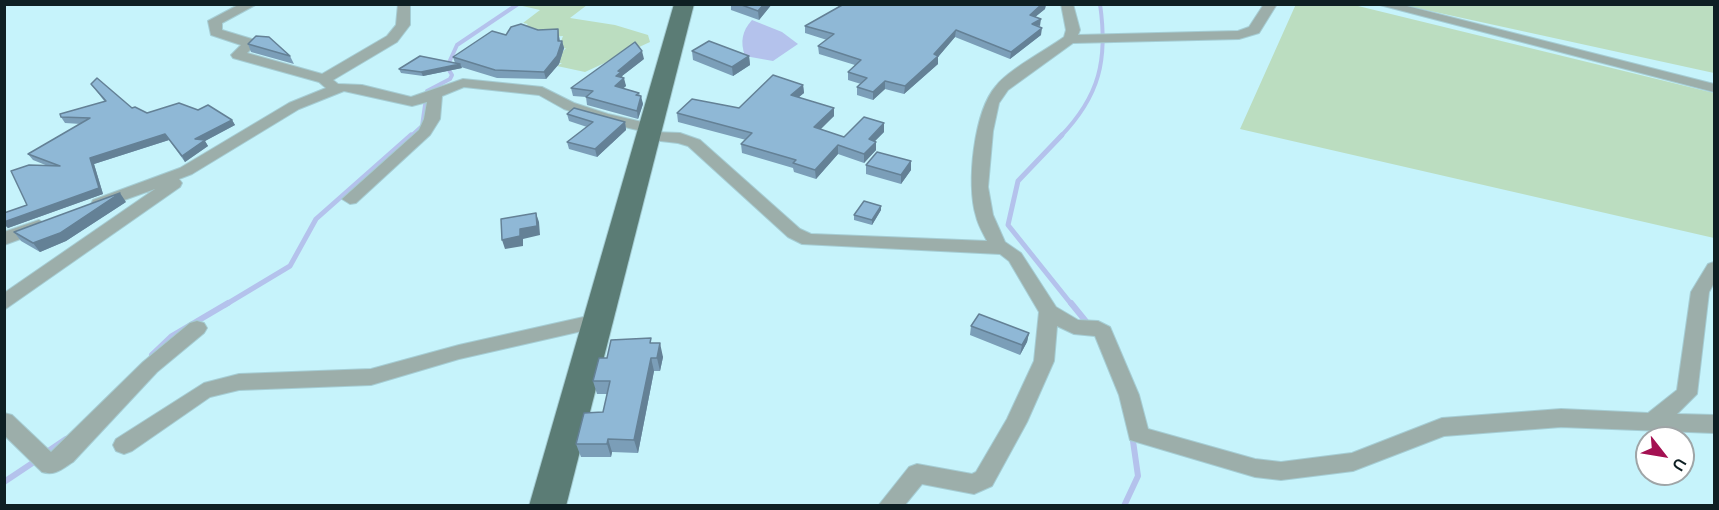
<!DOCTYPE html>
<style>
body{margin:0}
#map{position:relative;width:1719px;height:510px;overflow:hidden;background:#c6f3fb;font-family:Cabin,sans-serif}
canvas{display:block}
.frame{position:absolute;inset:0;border:6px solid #0e1f23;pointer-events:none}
.north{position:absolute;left:1635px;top:426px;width:60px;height:60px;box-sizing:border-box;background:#fff;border:2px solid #9fa5a7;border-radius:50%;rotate:121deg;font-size:16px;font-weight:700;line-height:24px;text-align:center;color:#0e1f23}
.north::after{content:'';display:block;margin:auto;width:21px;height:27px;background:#a41152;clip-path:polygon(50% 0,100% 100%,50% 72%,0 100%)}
</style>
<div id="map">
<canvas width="1719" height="510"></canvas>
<div class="frame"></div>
<div class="north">U</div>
</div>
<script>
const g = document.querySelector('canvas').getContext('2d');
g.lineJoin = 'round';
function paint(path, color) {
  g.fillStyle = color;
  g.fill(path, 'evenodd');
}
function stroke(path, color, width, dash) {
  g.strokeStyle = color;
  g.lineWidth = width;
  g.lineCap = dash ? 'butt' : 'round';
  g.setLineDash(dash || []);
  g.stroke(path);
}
paint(new Path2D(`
 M1296 4 1354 5 1714 93V238L1240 129Z
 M518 5H587L570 18 615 25 648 35 650 42 585 72 557 66 562 63H553L566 48 544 52 560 44 563 36 533 38 524 27 528 24 523 23 540 10Z
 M1403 5H1714V73Z`), '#bbddc0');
paint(new Path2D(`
 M752 20 782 32 798 44 773 61 745 56C740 42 742 31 752 20Z`), '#b4c2ec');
stroke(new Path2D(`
 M410 137 422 126 427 91 450 79 452 75 447 67 457 45 518 4
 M1060 137C1100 96 1108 59 1100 4`), '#b4c2ec', 4);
stroke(new Path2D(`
 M1062 135 1018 181 1008 225 1072 305
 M225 305 290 266 316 219 411 135`), '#b4c2ec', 5);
stroke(new Path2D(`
 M1071 303 1088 324
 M152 355 172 336 228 303
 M44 454 66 439
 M4 482 37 460
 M1124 506 1138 476 1132 434`), '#b4c2ec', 6);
const street = new Path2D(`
 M240 4H257L222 23V30L255 40 257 43 247 53 322 74 387 36 396 25 398 4H410V25L397 42 333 80 338 84 362 85 411 97 463 79 542 87 574 103 608 114 655 125 658 128 654 132 680 133 700 140 800 229 811 234 987 241C983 233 978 225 976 216 966 184 974 111 996 86 1008 70 1046 50 1064 37L1066 30 1061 4H1073L1080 30 1078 35 1238 31 1249 27 1264 4H1277L1259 33 1239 39 1073 43 1008 90 999 103 993 131 988 187 993 215 1005 242 1021 253 1056 307 1078 320 1098 321 1110 327 1139 395 1148 429 1255 459 1281 462 1352 453 1442 418 1561 409 1648 413 1677 390 1691 292 1708 264 1714 262V283L1709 292 1697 394 1677 414 1714 415V433L1561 427 1444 436 1353 471 1281 480 1255 477 1130 440 1119 395 1095 336 1074 334 1057 326 1054 361 1027 422 992 486 974 494 922 484 904 506H878L909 467 917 464 972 474 976 472 1007 419 1034 361 1039 312 1009 261 1000 254 802 244 788 237 688 146 678 143 643 139 640 136 646 132 599 121 564 109 539 95 464 87 442 96 440 119 430 135 356 203 350 204 342 199 419 130 424 119 427 102 412 106 344 91 299 109 192 174 179 179 182 183 180 187 4 310V293L155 189 99 209 93 208 91 204 93 200 180 168 289 103 326 88 319 82 233 58 231 55 241 45 211 35 208 21Z
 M1376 4H1399L1714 84V92Z
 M39 220 48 226 45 230 4 245V232Z
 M597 314 604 316 607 321 604 326 459 359 371 385 239 390 210 397 132 451 124 454 116 451 113 445 116 439 204 383 239 374 371 369 459 345Z
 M197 321 204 323 207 328 204 333 157 372 73 462C62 469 55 476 42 472L4 435V413L12 415 51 452 143 362 190 323Z`);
const primary = new Path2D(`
 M674 4H694L566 506H529Z`);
stroke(street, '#a5cdd4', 2);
stroke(primary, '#a5cdd4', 2);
paint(street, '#9caeaa');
paint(primary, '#5b7c75');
paint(new Path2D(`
 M731 4H772L759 20 731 10Z
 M833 4H1046L1045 9 1035 17 1039 26 1041 35 1010 59 955 37 938 57V64L904 94 885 89 873 100 857 95V87L861 84 848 80V72L855 65 819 54 818 46 827 40 805 33V26L840 7Z
 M538 30 559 36 560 41H562L564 48 559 64 546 79 497 78 461 67 462 68 423 76 401 73 399 69 455 63 453 57 506 35Z
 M248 44 290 56 294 64 251 52Z
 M692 51 749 56 750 65 733 76 693 60Z
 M644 59 622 76 626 86 623 88 639 93 643 104 638 119 587 105 586 97 573 96 571 88Z
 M91 84 132 108 147 113 198 110 232 120 235 125 205 141 208 146 185 162 169 140 94 164 103 194 8 228 4 224V213L27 205 48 166 33 160 28 154 81 124 65 123 61 117 105 102Z
 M803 85 804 93 798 97 834 116 820 129 844 137 884 132 875 141 876 150 864 163 838 154 816 179 794 172 793 168 742 153 741 144 746 140 678 122 677 113 739 108Z
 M567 114 625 122 626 130 597 157 569 149 567 142 587 127 569 121Z
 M911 161V170L901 184 866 174V165Z
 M126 202 66 241 40 252 21 241 14 232Z
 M881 210 872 225 854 220V215Z
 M971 326 1029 333 1027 342 1020 355 970 335Z
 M653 343 663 357 660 371H654L638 453 612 452 611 457H581L576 444 603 412 607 394H597L593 381 607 358Z`), '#7b9eb8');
paint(new Path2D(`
 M764 4H772L759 20 758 11Z
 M1042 4H1046L1045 9 1029 22 1030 15Z
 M1041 19 1040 26 1032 24Z
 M1042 28 1041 35 1010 59 1011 52Z
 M558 29 559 36 560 47 562 41 564 48 559 64 546 79 544 72 558 41Z
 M956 30 955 37 938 57V64L904 94 905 86Z
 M642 51 644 59 622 76 623 79 624 78 626 86 617 94 615 86 616 76 618 71Z
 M749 56 750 65 733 76 732 67Z
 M460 64 462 68 423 76 421 72Z
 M885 81V89L873 100V92Z
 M803 85 804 93 792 103 791 95Z
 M641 96 643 104 638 119 637 111Z
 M834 108V116L814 136V127Z
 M232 120 235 125 205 141 208 146 185 162 182 156 195 139Z
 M625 122 626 130 597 157 595 149Z
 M884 123V132L868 148 869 139Z
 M165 134 169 140 94 164 103 194 8 228 4 224V222L90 158Z
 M876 142V150L864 163V154Z
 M838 145V154L816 179 815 170Z
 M911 161V170L901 184V175Z
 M120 193 126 202 66 241 40 252 33 243Z
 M881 206V210L872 225V220Z
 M536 213 539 222 540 235 523 239V246L505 249 502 240 520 229Z
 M1029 333 1027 342 1020 355 1022 345Z
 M660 343 663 357 660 371 657 358Z
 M651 358 654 371 638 453 634 440Z
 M608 439 612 452 611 457 607 444Z`), '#648196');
const building = new Path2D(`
 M739 4H764L758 11Z
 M844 4H1042L1030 15 1041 19 1032 24 1042 28 1011 52 956 30 934 54 938 56 905 86 885 81 873 92 857 87 867 78 848 72 861 60 818 46 834 34 805 26Z
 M521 24 538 30 558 29V41H562L557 56 544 72 495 70 453 57 492 31 506 35 511 27Z
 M256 36 269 37 290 56 248 44Z
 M709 41 749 56 732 67 692 51Z
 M635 42 642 51 618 71 621 72 616 76 624 78 615 86 639 93 636 95 641 96 637 111 586 97 593 91 571 88Z
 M420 56 460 64 421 72 399 69Z
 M773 75 803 85 791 95 834 108 814 127 844 137 864 117 884 123 869 139 876 142 864 154 838 145 815 170 793 163 796 160 741 144 752 133 677 113 692 99 739 108Z
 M97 78 132 108 135 107 147 113 179 103 198 110 208 105 232 120 195 139 205 140 182 156 165 134 90 158 99 188 4 222V213L27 205 11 171 29 165 60 166 28 154 90 118 61 117 60 114 106 101 91 84Z
 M574 108 625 122 595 149 567 142 593 122 567 114Z
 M877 152 911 161 901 175 866 165Z
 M120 193 60 233 33 243 14 232Z
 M864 201 881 206 872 220 854 215Z
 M536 213 537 226 520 229V236L502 240 501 219Z
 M979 314 1029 333 1022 345 971 326Z
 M651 338 650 343H660L657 358H651L634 440 608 439 607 444H576L584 413 603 412 610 381H593L599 358H607L611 340Z`);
paint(building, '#8fb8d6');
stroke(building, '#648196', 1.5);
</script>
